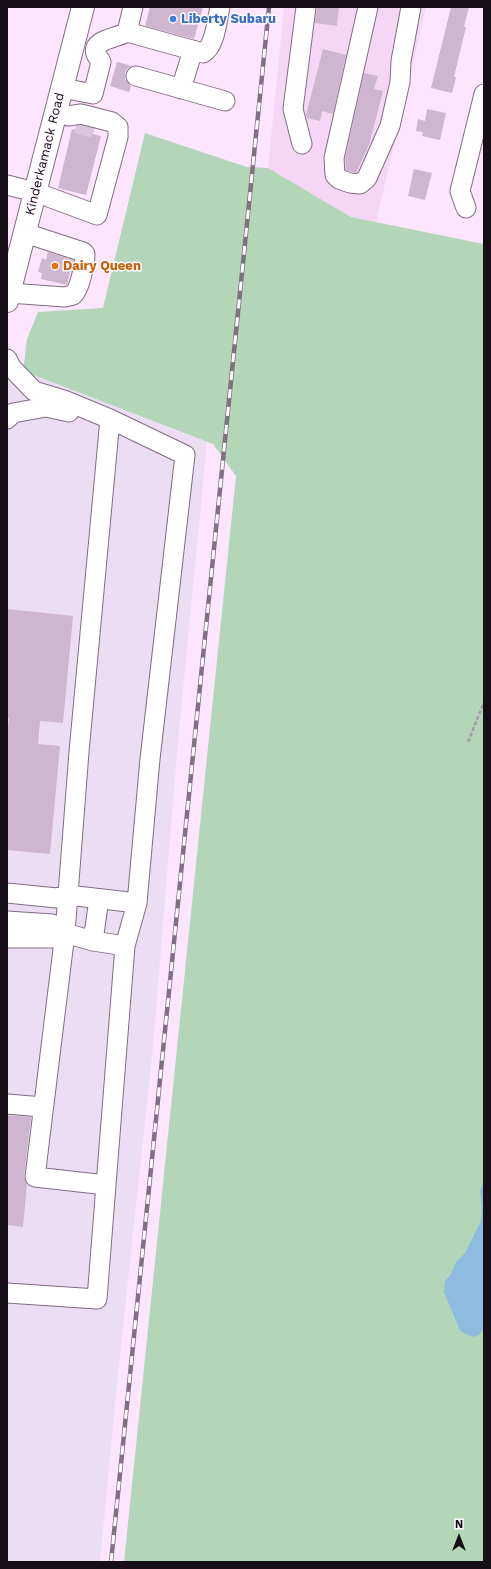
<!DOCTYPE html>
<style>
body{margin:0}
#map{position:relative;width:491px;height:1569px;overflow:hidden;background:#fde5fe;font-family:"Work Sans",sans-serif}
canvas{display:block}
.frame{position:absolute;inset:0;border:8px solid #170f17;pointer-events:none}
.north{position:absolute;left:439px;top:1517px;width:40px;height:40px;-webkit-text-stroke:3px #fef9fe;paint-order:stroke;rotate:0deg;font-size:11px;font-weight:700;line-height:16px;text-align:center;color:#170f17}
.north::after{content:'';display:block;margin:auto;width:14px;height:18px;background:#170f17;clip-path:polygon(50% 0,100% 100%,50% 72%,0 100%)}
</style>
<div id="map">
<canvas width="491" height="1569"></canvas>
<div class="frame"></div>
<div class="north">N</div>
</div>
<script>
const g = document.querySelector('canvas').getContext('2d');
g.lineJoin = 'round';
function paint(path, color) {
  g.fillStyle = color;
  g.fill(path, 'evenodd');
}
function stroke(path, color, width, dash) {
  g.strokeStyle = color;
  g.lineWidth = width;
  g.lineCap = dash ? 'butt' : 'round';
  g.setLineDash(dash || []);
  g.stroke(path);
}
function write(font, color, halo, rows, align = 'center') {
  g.font = font + ' "Work Sans",sans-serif';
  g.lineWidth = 3;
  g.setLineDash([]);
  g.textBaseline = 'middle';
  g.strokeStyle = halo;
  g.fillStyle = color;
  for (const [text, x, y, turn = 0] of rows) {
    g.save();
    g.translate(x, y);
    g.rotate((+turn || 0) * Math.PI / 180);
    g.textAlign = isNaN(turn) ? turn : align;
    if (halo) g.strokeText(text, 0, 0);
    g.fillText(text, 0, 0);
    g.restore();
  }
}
paint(new Path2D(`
 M7 368 23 371 207 442 179 731 152 1057 117 1383 100 1562H7Z`), '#ecdef2');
paint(new Path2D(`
 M284 7H426L376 222 351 217 268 168Z`), '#f5d7f5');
paint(new Path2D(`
 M145 133 247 167 268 168 351 217 484 244V1562H124L236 476 213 444 23 371 27 339 38 312 103 308Z`), '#b3d5b8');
paint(new Path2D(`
 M484 1182V1328L479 1335 472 1337 462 1332 459 1328 444 1292 445 1281 451 1274 456 1262 465 1253 481 1221 482 1209 480 1191Z`), '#8dbce0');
paint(new Path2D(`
 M150 7H203L194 39 145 26Z
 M317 7H339L337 26 315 23Z
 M451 7H469L464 27H466L454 77H456L452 93 431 88Z
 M323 49 346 55 333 114 322 111 320 121 307 118 306 115Z
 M117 62 132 66 128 68 125 73V79L131 86 129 92 110 86Z
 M364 73 378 76 374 89 383 91 369 145 356 173 346 170 345 159Z
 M427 109 446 113 440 140 422 136 423 132 416 131 418 119 425 121Z
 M80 125 94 129 93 134 101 136 86 195 58 188 72 129 75 130 76 126Z
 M414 169 432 173 425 200 408 196Z
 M48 252 73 260 67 285 41 279 42 273 38 272 42 258 46 260Z
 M7 609 73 616 63 723 40 721 38 744 60 746 50 854 7 850V740L9 718H7Z
 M7 1115 31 1117 24 1176 27 1184 23 1227 7 1225Z`), '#ceb6ce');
stroke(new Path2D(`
 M77 124 94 129`), '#dac5db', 19, [19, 10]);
const minor = new Path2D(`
 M368 7 334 158 335 175 339 179 350 183 360 184 367 178 390 126 400 82 401 61 411 7
 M127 32 133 7
 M136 76 225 101
 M62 88 93 94 101 62C100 59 97 57 96 54 91 39 119 38 127 32L203 53C215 47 217 20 220 7
 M181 89 193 50
 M302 144 293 109 306 7
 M7 185 35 192 97 215 118 137V127L112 122 81 114 68 116 57 110
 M466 208 460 191 484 94
 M9 293 65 297 73 295C80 289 85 263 85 254L83 252 25 233
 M7 359 11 367 34 391 64 400 110 419 185 455 150 759 137 903 68 895 57 898 7 893
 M7 419 13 413 46 407 69 412
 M7 921 52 924 65 933 93 941 125 946 106 1185
 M7 938H51L65 933
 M93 941 99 899
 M125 946 137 903
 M7 1104 43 1107
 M7 1293 97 1299 106 1185 35 1177 65 933 79 752 110 419`);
const major = new Path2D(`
 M7 301 83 7`);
stroke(minor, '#826c82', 21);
stroke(major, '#826c82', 24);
stroke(new Path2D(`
 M468 742 484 702`), '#ac9aad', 2.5, [4, 2]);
stroke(minor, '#fff', 19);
stroke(major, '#fff', 22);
const rail = new Path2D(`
 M111 1562 269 7`);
stroke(rail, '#807080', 4.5);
stroke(rail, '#fef9fe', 3, [9]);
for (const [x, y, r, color] of [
 [173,19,4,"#3f7fe0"],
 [55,266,4,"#e8710a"]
]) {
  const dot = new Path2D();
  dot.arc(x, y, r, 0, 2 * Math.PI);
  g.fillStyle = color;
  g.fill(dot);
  stroke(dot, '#fef9fe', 1.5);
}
write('bold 13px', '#366cbe', '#fef9fe', [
 ["Liberty Subaru",181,19]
], 'left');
write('13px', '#170f17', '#fef9fe', [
 ["Kinderkamack Road",45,154,-76]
]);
write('bold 13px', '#c56008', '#fef9fe', [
 ["Dairy Queen",63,266]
], 'left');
</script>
